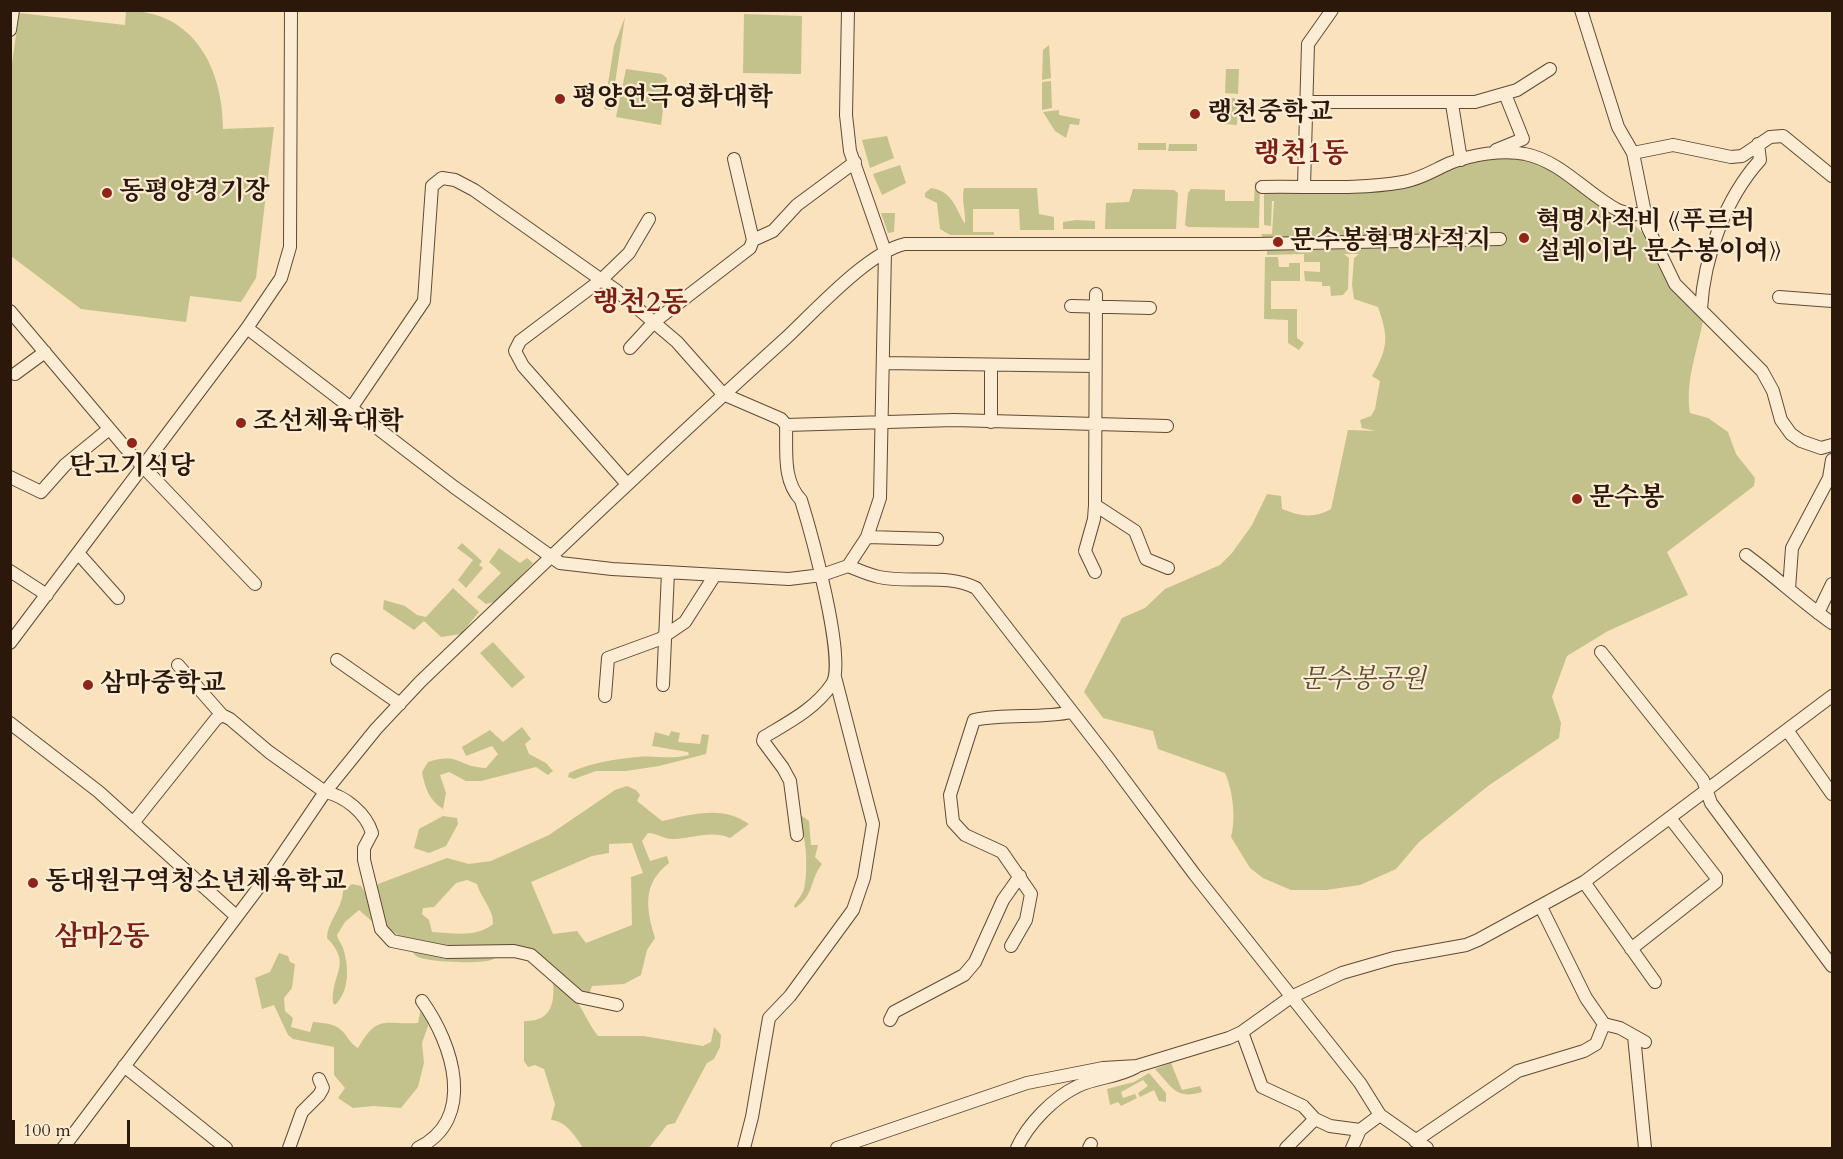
<!DOCTYPE html>
<meta charset="utf-8">
<style>
body{margin:0}
#map{position:relative;width:1843px;height:1159px;overflow:hidden;background:#f9e2bc;font-family:Cardo,serif}
canvas{display:block}
.frame{position:absolute;inset:0;border:12px solid #2c170b;pointer-events:none}
.scale{position:absolute;left:12px;top:1120px;width:118px;height:27px;box-sizing:border-box;border:3px solid #2c170b;border-top:0;padding-left:8px;font-size:18px;line-height:21px;white-space:nowrap;color:#2c170b;-webkit-text-stroke:4px #fbecd3;paint-order:stroke}
</style>
<div id="map">
<canvas width="1843" height="1159"></canvas>
<div class="frame"></div>
<div class="scale">100 m</div>
</div>
<script>
const g = document.querySelector('canvas').getContext('2d');
g.lineJoin = 'round';
function paint(path, color) {
  g.fillStyle = color;
  g.fill(path, 'evenodd');
}
function stroke(path, color, width, dash) {
  g.strokeStyle = color;
  g.lineWidth = width;
  g.lineCap = dash ? 'butt' : 'round';
  g.setLineDash(dash || []);
  g.stroke(path);
}
function write(font, color, halo, rows, align = 'center') {
  g.font = font + ' Cardo,"Noto Serif KR",serif';
  g.lineWidth = 4.5;
  g.setLineDash([]);
  g.textBaseline = 'middle';
  g.strokeStyle = halo;
  g.fillStyle = color;
  for (const [text, x, y, turn = 0] of rows) {
    g.save();
    g.translate(x, y);
    g.rotate((+turn || 0) * Math.PI / 180);
    g.textAlign = isNaN(turn) ? turn : align;
    if (halo) g.strokeText(text, 0, 0);
    g.fillText(text, 0, 0);
    g.restore();
  }
}
paint(new Path2D(`
 M126 11C194 10 223 69 223 129L274 127 256 278 241 302 190 296 186 322 81 309 11 256 10 78 19 13 125 25Z
 M744 14 802 16 801 74 743 73Z
 M625 17 611 110 604 109 614 46Z
 M1049 45 1051 78 1042 80 1043 50Z
 M626 69 662 74 667 78 661 125 616 117Z
 M1226 69H1239L1238 94 1225 93Z
 M1051 81 1052 108 1042 110V82Z
 M1225 98H1238L1237 125 1224 124Z
 M1059 110V115L1080 119 1079 125 1070 124 1066 138 1055 131 1043 112Z
 M887 136 894 158 870 168 862 140Z
 M1138 143H1166V150H1138Z
 M1169 144H1197V151H1168Z
 M1525 151 1630 221 1647 237 1703 321C1697 352 1685 381 1690 413L1708 418 1728 432 1736 454 1755 478 1754 486 1667 552 1688 595 1608 631 1567 656 1552 697 1561 723 1559 738 1488 786 1419 842 1396 869 1360 885 1326 890H1291L1263 878 1250 868 1231 837C1236 819 1233 790 1225 773L1158 749 1153 731 1103 718 1084 692 1122 618 1145 608 1165 589 1220 565 1232 553 1252 525 1267 494 1281 496 1282 509C1299 516 1314 519 1331 509L1348 430 1376 431 1362 428 1360 420 1371 416 1375 409 1380 381 1372 376C1388 348 1389 338 1378 307L1354 299 1352 285 1354 258 1359 254H1344L1349 258 1348 289 1343 295 1331 296 1330 286H1322V282L1305 281 1304 271 1320 272V262H1304V254L1267 255V245L1261 234H1272L1274 201H1272L1271 226 1264 225V191L1341 192 1471 160Z
 M900 165 906 183 882 195 873 174Z
 M1255 182H1260L1259 228 1188 227 1185 225 1188 193 1191 189 1225 190V201H1254Z
 M931 188C952 191 955 207 965 224 966 211 961 201 964 188H1037L1039 214 1054 217V230H1020L1019 209H973V232H994V235H950L940 229 937 203 925 197V193Z
 M1133 189 1174 190 1178 193 1176 229H1105L1106 203 1129 202Z
 M881 213H895L894 232 888 233Z
 M1076 220 1095 221V229H1063V222Z
 M1265 257H1278L1279 267H1289V263H1300V281H1271V309H1297V338L1304 343 1299 350 1288 343V320L1264 319Z
 M462 543 482 561 479 565 483 568 466 588 458 580 473 560 457 548Z
 M499 548 520 563 527 558 533 563 498 601 486 604 477 597 501 573 489 562Z
 M453 588 479 612 461 634 441 637 424 621 414 630 383 609 384 600 405 606 417 615 426 617Z
 M493 642 525 677 512 688 480 653Z
 M522 727 531 739 525 744 529 754 546 763 553 771 548 775 536 767 481 781H466L449 772 440 775 446 793 443 809C429 800 425 788 422 772L428 762C460 752 457 767 486 768L498 754 492 746 466 756 462 747 490 730 503 742Z
 M671 731 680 733 678 742 700 744 702 734 709 735 706 754 659 766 626 771H596L574 779 568 777 569 773C590 763 615 759 638 757 656 755 671 760 689 755L688 752 652 746 655 732 669 736Z
 M627 786 636 790 640 795 637 801 662 821C691 814 723 805 749 824L730 838C712 830 694 838 674 839 666 840 657 833 648 833L642 841 650 861 667 856 669 863C642 884 646 908 655 938L647 950 641 975 624 984 592 986 588 997 546 961 435 947 404 939 385 926 375 888 378 884 447 858 469 864 491 861 549 835 615 790ZM632 843 643 873 631 877 632 925 586 943 577 931 553 934 531 882 592 856 609 853V844ZM467 880 477 884C481 898 494 910 493 924 476 938 453 933 432 932L429 920 422 914 423 908 434 907 456 883Z
 M443 816 457 818 458 824 446 846 429 853 414 848 419 829Z
 M802 816 809 821 811 845H818L815 857 822 864C809 881 815 895 795 908L794 906C797 901 802 895 804 889 808 873 807 835 799 821Z
 M352 884 361 886 370 901 376 925 359 910 345 922 337 935C338 940 341 943 343 948 349 966 350 991 335 1005L333 1003C331 973 353 965 327 938 328 920 342 910 343 891Z
 M410 949 442 957 495 958C488 965 432 962 421 958 416 957 413 953 410 949Z
 M279 953 288 956 290 962 295 964 292 988 284 998 285 1011 293 1018 291 1027 310 1032 313 1022C322 1023 334 1023 341 1030 348 1036 350 1044 358 1048 378 1014 383 1025 418 1023L421 1008 428 1013V1026L422 1043 424 1063 418 1087 401 1108 373 1106 353 1108 338 1098 345 1088 334 1075V1047L293 1039 288 1035 274 1005 262 1009 255 978 270 972Z
 M553 984C579 992 583 1017 598 1036H643L703 1046 711 1042 714 1027 721 1035 720 1047 714 1059 707 1063 675 1123 667 1125 649 1148H581L582 1146C574 1135 566 1121 551 1120L555 1104 544 1069 535 1065 528 1067 524 1061V1021C549 1022 555 1006 553 984Z
 M1171 1063 1182 1090 1200 1086 1202 1092C1176 1100 1172 1087 1155 1069Z
 M1149 1073 1166 1093V1102L1159 1101 1154 1090 1140 1097 1138 1093 1148 1086 1143 1080 1121 1092 1123 1098 1135 1094 1137 1098 1121 1106 1118 1102 1110 1105 1107 1089 1134 1082Z`), '#c4c28c');
const minor = new Path2D(`
 M1581 10 1618 127 1633 153 1648 228 1675 284 1762 371 1773 391 1781 420 1791 434 1801 441 1821 448 1832 445
 M10 30 13 10
 M1307 102H1475L1517 90 1550 69
 M1452 104 1461 160
 M1496 150 1523 139 1505 94
 M1633 153 1673 145 1731 157 1742 156 1770 137 1783 136 1832 176
 M1304 186 1308 44 1332 10
 M1262 187C1309 186 1357 190 1403 182 1421 179 1434 170 1450 163 1471 155 1503 149 1525 154 1560 161 1584 191 1614 208 1623 214 1635 214 1645 215
 M753 240 773 231 797 205 855 162
 M1779 297 1832 301
 M1071 306 1150 308
 M1701 309C1704 257 1725 199 1760 160L1758 144
 M10 311 129 452 255 584
 M247 328 454 487 560 563 612 569 789 579 822 575 848 566 867 537 880 498 885 251 850 151 846 115 848 10
 M630 348 654 322 750 248 753 240 734 159
 M884 363 1095 366
 M15 374 45 352
 M352 407 424 301 432 186 442 178 455 180 474 190 617 291 677 342 723 394 781 419 786 425C787 450 782 480 801 500 810 529 847 661 832 684 815 709 789 722 764 737L763 741 783 768 790 781 797 835
 M991 422V365
 M786 425 954 420 1167 426
 M10 477 41 492 65 465 109 429
 M627 484 523 366 515 351 520 341 601 280 629 253 649 219
 M1095 505 1135 531 1146 559 1168 568
 M867 537 937 539
 M78 553 118 598
 M1746 555C1776 577 1802 602 1832 623
 M848 566C858 570 869 575 879 577 911 584 947 573 976 588L1108 758 1195 875 1360 1083 1380 1115 1427 1148
 M10 571 47 595
 M1095 572 1085 551 1094 519 1095 505 1096 294
 M1789 589 1792 548 1829 478 1832 460
 M1818 613 1832 584
 M10 643 247 328 281 278 290 247 291 10
 M1601 652 1703 780 1711 803 1832 966
 M337 660 400 704
 M178 665 222 715
 M663 685 668 572
 M605 696 608 658 660 639 685 622 715 575
 M10 723 99 792 236 916
 M1787 730 1832 794
 M133 823 216 719 222 715 230 719 269 752 325 792C345 796 366 813 372 833L364 848V860L381 929 392 941 447 952 514 951 531 955 579 997 617 1005
 M1584 882 1655 982
 M1541 907 1586 998 1604 1024 1620 1028 1645 1042
 M1011 946 1026 920 1031 894 1002 852 965 835 953 822 950 795 974 720C1007 713 1040 719 1072 712
 M1631 949 1716 882V877L1670 818
 M890 1020 894 1012 964 975 975 962 1003 900 1020 876
 M1242 1032 1262 1087 1303 1106 1315 1119 1330 1126 1360 1130 1380 1115
 M1634 1036 1645 1148
 M124 1066 226 1148
 M1415 1141 1518 1071 1584 1051 1596 1044 1604 1024
 M63 1148 274 867 325 792 376 729 420 682C541 566 661 451 785 339 814 312 868 252 905 244H1257L1500 239
 M289 1148 302 1112 319 1095 323 1088 319 1079
 M418 1148C477 1119 453 1044 422 1001
 M744 1148 752 1117 769 1018 790 996 853 910 864 878 873 824 835 677
 M837 1148 1027 1083 1103 1068 1137 1066 1229 1038 1242 1032 1291 997 1342 973 1394 958 1466 945 1478 940 1584 882 1832 696
 M1017 1148C1028 1124 1053 1098 1078 1086 1097 1077 1116 1078 1136 1067
 M1089 1148 1091 1144
 M1286 1148 1315 1119
 M1352 1148 1360 1130`);
stroke(minor, '#5f4a37', 14);
stroke(minor, '#fbecd3', 12);
for (const [x, y, r, color] of [
 [560,99,6,"#8f2418"],
 [1195,114,6,"#8f2418"],
 [107,193,6,"#8f2418"],
 [1524,238,6,"#8f2418"],
 [1278,242,6,"#8f2418"],
 [241,423,6,"#8f2418"],
 [132,443,6,"#8f2418"],
 [1577,499,6,"#8f2418"],
 [88,685,6,"#8f2418"],
 [33,883,6,"#8f2418"]
]) {
  const dot = new Path2D();
  dot.arc(x, y, r, 0, 2 * Math.PI);
  g.fillStyle = color;
  g.fill(dot);
  stroke(dot, '#fbecd3', 2);
}
write('bold 26px', '#2c170b', '#fbecd3', [
 ["평양연극영화대학",572,99],
 ["랭천중학교",1207,114],
 ["동평양경기장",119,193],
 ["혁명사적비 《푸르러",1536,223],
 ["설레이라 문수봉이여》",1536,253],
 ["문수봉혁명사적지",1290,242],
 ["조선체육대학",253,423],
 ["단고기식당",132,468,"center"],
 ["문수봉",1589,499],
 ["삼마중학교",100,685],
 ["동대원구역청소년체육학교",45,883]
], 'left');
write('italic 26px', '#5a4a32', '#fbecd3', [
 ["문수봉공원",1363,681]
]);
write('bold 28px', '#7a1f14', '#fbecd3', [
 ["랭천1동",1301,156],
 ["랭천2동",640,305],
 ["삼마2동",102,939]
]);
</script>
